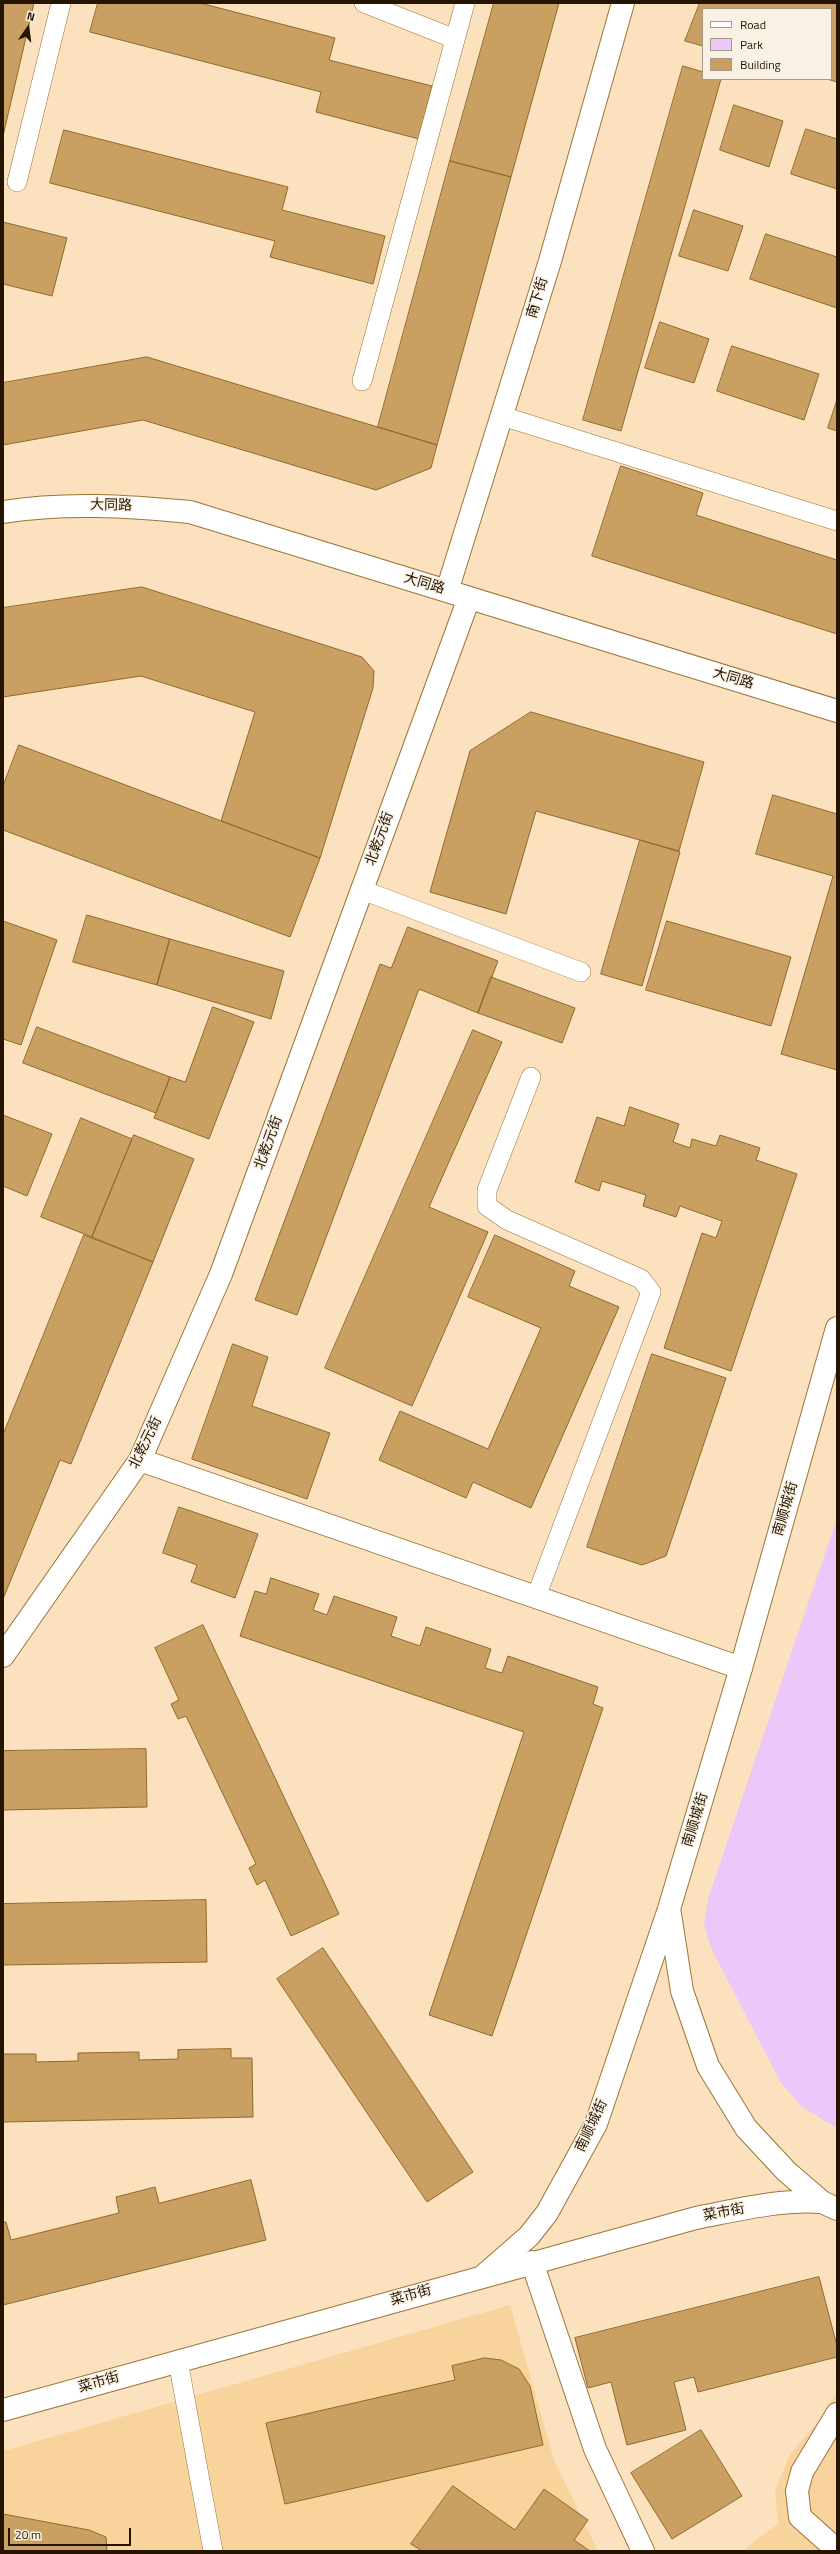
<!DOCTYPE html>
<meta charset="utf-8">
<style>
body{margin:0}
#map{position:relative;width:840px;height:2554px;overflow:hidden;background:#fbe1bd;font-family:"Titillium Web",sans-serif}
canvas{display:block}
.frame{position:absolute;inset:0;border:4px solid #251500;pointer-events:none}
.legend{position:absolute;left:702px;top:8px;width:130px;height:72px;box-sizing:border-box;background:#faf1e5;border:1px solid #a59989;margin:0;padding:5px 7px;list-style:none;font-size:12px;color:#251500}
.legend li{display:flex;align-items:center;gap:8px;height:20px}
.legend b{width:20px;border:1px solid #a59989}
.north{position:absolute;left:8px;top:8px;width:40px;height:40px;-webkit-text-stroke:3px #faf1e5;paint-order:stroke;rotate:14deg;font-size:11px;font-weight:700;line-height:16px;text-align:center;color:#251500}
.north::after{content:'';display:block;margin:auto;width:14px;height:18px;background:#251500;clip-path:polygon(50% 0,100% 100%,50% 72%,0 100%)}
.scale{position:absolute;left:8px;top:2528px;width:123px;height:18px;box-sizing:border-box;border:2px solid #251500;border-top:0;padding-left:5px;font-size:12px;line-height:14px;white-space:nowrap;color:#251500;-webkit-text-stroke:3px #faf1e5;paint-order:stroke}
</style>
<div id="map">
<canvas width="840" height="2554"></canvas>
<div class="frame"></div>
<ul class="legend">
<li><b style="height:5px;background:#fff"></b>Road</li>
<li><b style="height:11px;background:#ebc7fa"></b>Park</li>
<li><b style="height:11px;background:#c99f62"></b>Building</li>
</ul>
<div class="north">N</div>
<div class="scale">20 m</div>
</div>
<script>
const g = document.querySelector('canvas').getContext('2d');
g.lineJoin = 'round';
function paint(path, color) {
  g.fillStyle = color;
  g.fill(path, 'evenodd');
}
function stroke(path, color, width, dash) {
  g.strokeStyle = color;
  g.lineWidth = width;
  g.lineCap = dash ? 'butt' : 'round';
  g.setLineDash(dash || []);
  g.stroke(path);
}
function write(font, color, halo, rows, align = 'center') {
  g.font = font + ' "Titillium Web","Noto Sans SC",sans-serif';
  g.lineWidth = 3;
  g.setLineDash([]);
  g.textBaseline = 'middle';
  g.strokeStyle = halo;
  g.fillStyle = color;
  for (const [text, x, y, turn = 0] of rows) {
    g.save();
    g.translate(x, y);
    g.rotate((+turn || 0) * Math.PI / 180);
    g.textAlign = isNaN(turn) ? turn : align;
    if (halo) g.strokeText(text, 0, 0);
    g.fillText(text, 0, 0);
    g.restore();
  }
}
paint(new Path2D(`
 M510 2305 554 2460 598 2551H3V2451Z
 M837 2392V2551H742L778 2524 775 2491 790 2454 819 2421Z`), '#f9d39c');
paint(new Path2D(`
 M837 1518V2128L801 2106 781 2083 711 1948 704 1925 709 1896Z`), '#ebc7fa');
const building = new Path2D(`
 M3 3H34L3 136Z
 M98 3H200L335 38 329 60 432 86 419 139 316 112 321 92 90 32Z
 M494 3H559L511 177 450 161Z
 M700 3H837V82L827 79H831V9H703V46L685 41Z
 M683 66 703 72V79H721L621 431 583 420Z
 M734 105 783 121 769 167 720 150Z
 M806 129 837 139V189L791 174Z
 M64 130 288 187 282 210 385 236 373 284 270 257 275 241 50 183Z
 M450 161 511 177 437 445 378 427Z
 M694 210 743 226 728 271 679 256Z
 M3 222 67 238 52 296 3 284Z
 M766 234 837 257V308L750 279Z
 M660 322 709 339 694 383 645 368Z
 M732 346 819 374 804 420 717 391Z
 M147 357 437 445 431 468 376 490 143 420 3 445V383Z
 M837 400V431L828 428Z
 M621 466 703 493 696 515 837 560V634L592 556Z
 M142 587 362 657 374 671 373 688 320 858 221 821 255 712 141 676 3 697V608Z
 M531 712 704 762 679 851 536 811 506 914 430 892 470 751Z
 M19 745 320 858 290 937 3 830V786Z
 M773 795 837 814V1070L781 1054 833 876 756 854Z
 M640 840 680 852 642 986 601 974Z
 M87 915 170 939 157 985 73 962Z
 M3 921 57 940 21 1045 3 1039Z
 M667 921 791 957 771 1026 646 990Z
 M408 927 498 961 478 1013 419 989 297 1315 255 1300 380 964 391 968Z
 M170 939 284 971 271 1019 157 985Z
 M491 977 575 1008 562 1043 478 1013Z
 M213 1007 254 1022 209 1139 154 1118 170 1077 185 1082Z
 M37 1027 170 1077 156 1113 23 1063Z
 M473 1030 502 1042 429 1207 488 1232 412 1406 325 1368Z
 M630 1107 679 1124 673 1142 690 1148 692 1139 716 1146 720 1135 760 1148 756 1160 797 1174 731 1371 664 1348 702 1233 716 1238 722 1221 680 1206 676 1217 643 1206 646 1195 602 1181 599 1191 575 1182 597 1117 624 1126Z
 M3 1115 52 1134 27 1196 3 1186Z
 M81 1118 132 1139 92 1237 41 1217Z
 M134 1135 194 1159 153 1262 92 1237Z
 M84 1235 153 1262 71 1464 60 1460 3 1599V1435Z
 M495 1235 575 1271 569 1286 619 1307 531 1508 473 1482 466 1498 379 1460 400 1411 488 1449 541 1328 468 1297Z
 M233 1344 268 1357 252 1406 330 1433 307 1499 192 1459Z
 M652 1354 726 1378 666 1556 642 1565 587 1547Z
 M179 1507 258 1534 235 1598 191 1582 197 1565 163 1553Z
 M271 1578 319 1594 313 1610 327 1615 334 1596 397 1617 391 1636 420 1646 426 1627 491 1649 485 1668 502 1673 508 1656 598 1687 593 1704 603 1708 492 2036 429 2015 524 1732 240 1636 255 1591 266 1594Z
 M203 1625 339 1914 291 1936 265 1880 257 1885 249 1868 256 1864 186 1716 178 1719 171 1704 179 1700 155 1648Z
 M146 1749 147 1807 3 1810V1751Z
 M206 1900 207 1962 3 1965V1904Z
 M323 1948 473 2172 427 2202 277 1979Z
 M231 2049V2058H252L253 2117 3 2122V2054H36V2062L78 2061V2053L139 2052V2060L178 2059V2050Z
 M251 2180 266 2240 3 2305V2222H6L11 2240 119 2213 116 2197 155 2187 159 2203Z
 M819 2277 837 2346V2357L698 2392 694 2377 674 2382 686 2430 627 2445 611 2382 588 2388 575 2338Z
 M485 2358 501 2360 519 2369 530 2386 543 2445 285 2504 266 2423 455 2380 452 2366Z
 M701 2430 742 2496 672 2539 631 2473Z
 M453 2486 515 2530 544 2489 588 2520 574 2540 590 2551H422L411 2544Z
 M3 2514 89 2530 106 2537 107 2551H3Z`);
paint(building, '#c99f62');
stroke(building, '#90692b', 1);
const service = new Path2D(`
 M364 3 455 39
 M17 182 61 3
 M362 381 465 3
 M502 416 837 521
 M362 890 581 972
 M531 1077 487 1190V1206L507 1220 641 1279 651 1292 536 1597
 M178 2361 213 2551`);
const minor = new Path2D(`
 M3 512C65 502 127 506 190 512L837 711
 M447 591 550 261 623 3
 M140 1460 741 1668
 M3 1656 140 1460 221 1274 469 598
 M532 2262 595 2449 643 2551
 M837 2414 802 2472 797 2491 800 2517 837 2550`);
const tertiary = new Path2D(`
 M670 1914 682 1991 708 2066 746 2128 786 2171 822 2202 837 2209
 M483 2276 529 2236 547 2213 596 2124 669 1909 741 1668 837 1328
 M3 2410 696 2218C738 2210 780 2199 822 2202`);
stroke(service, '#9c7437', 20);
stroke(minor, '#9c7437', 24);
stroke(tertiary, '#9c7437', 24);
stroke(service, '#fff', 19);
stroke(minor, '#fff', 22);
stroke(tertiary, '#fff', 22);
write('14px', '#251500', '#faf1e5', [
 ["南下街",538,298,-73],
 ["大同路",111,506,1],
 ["大同路",424,584,17],
 ["大同路",733,679,17],
 ["北乾元街",380,839,-70],
 ["北乾元街",269,1143,-70],
 ["北乾元街",146,1443,-64],
 ["南顺城街",786,1509,-74],
 ["南顺城街",696,1820,-73],
 ["南顺城街",592,2126,-65],
 ["菜市街",724,2213,-11],
 ["菜市街",411,2296,-16],
 ["菜市街",99,2383,-16]
]);
</script>
